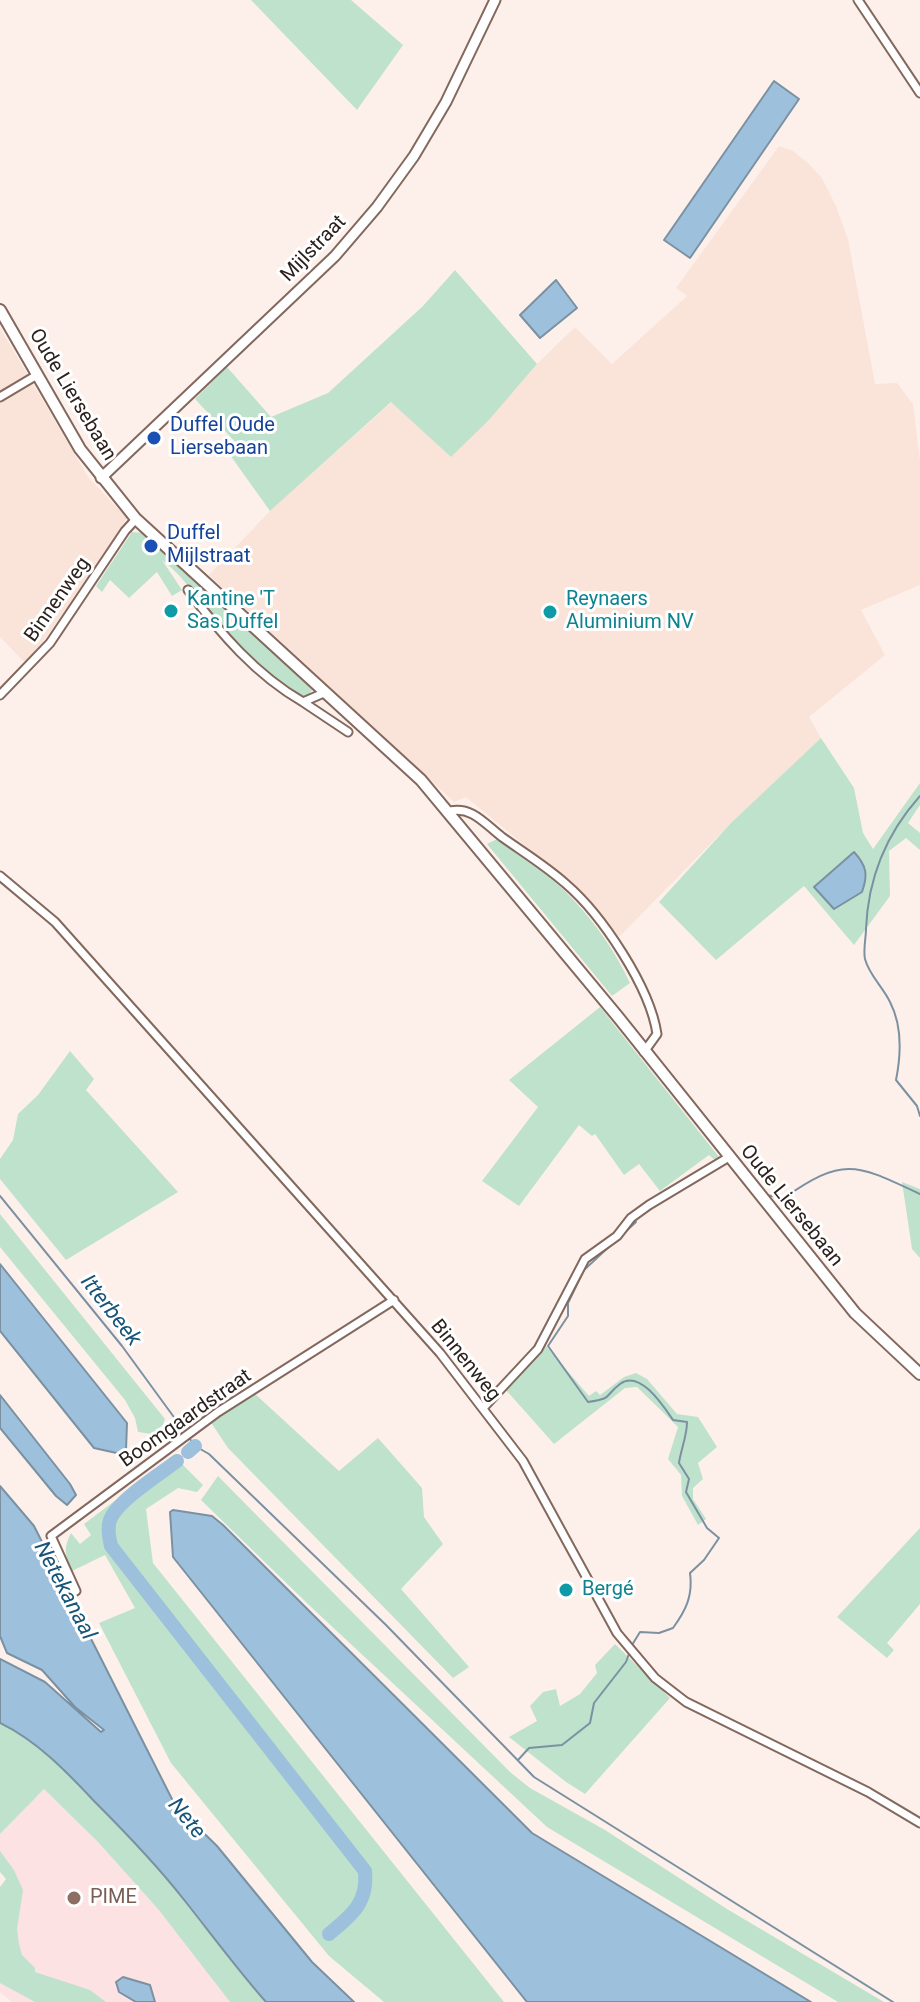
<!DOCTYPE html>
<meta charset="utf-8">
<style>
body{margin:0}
canvas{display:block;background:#fdf0eb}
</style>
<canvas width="920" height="2002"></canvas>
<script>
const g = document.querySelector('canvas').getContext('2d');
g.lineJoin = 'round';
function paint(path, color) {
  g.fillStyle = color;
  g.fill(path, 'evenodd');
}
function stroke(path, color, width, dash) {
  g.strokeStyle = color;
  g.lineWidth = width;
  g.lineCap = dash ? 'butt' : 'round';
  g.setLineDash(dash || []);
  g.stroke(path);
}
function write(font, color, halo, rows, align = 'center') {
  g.font = font + ' Roboto,sans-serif';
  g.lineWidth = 6;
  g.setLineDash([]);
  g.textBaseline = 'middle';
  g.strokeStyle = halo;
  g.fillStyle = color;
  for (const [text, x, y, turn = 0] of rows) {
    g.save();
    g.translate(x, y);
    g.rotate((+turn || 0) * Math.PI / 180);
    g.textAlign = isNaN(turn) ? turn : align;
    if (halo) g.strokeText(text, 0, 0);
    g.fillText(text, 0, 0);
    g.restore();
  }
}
paint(new Path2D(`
 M779 146 793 151 808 163 822 178 836 206 848 239 875 384 897 383 913 404 920 462V585L861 610 885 655 809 717 821 738 731 823 619 937 585 895 466 797 454 802 209 575 270 511 392 402 451 457 489 420 537 364 575 327 612 364 687 296 676 288Z
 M0 328 88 477 127 518 77 595 26 664 0 637Z`), '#fae3d8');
paint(new Path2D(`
 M44 1789 98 1842 158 1909 230 2002H12L0 1992V1887L6 1879 0 1872V1834Z`), '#fde2e3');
paint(new Path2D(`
 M251 0H351L403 45 357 110Z
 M455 270 537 364 489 420 451 457 391 402 270 511 230 455 239 446 195 399 227 367 271 417 328 393 423 306Z
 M132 532 143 533 309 684 313 689 307 697 300 696C273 678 245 656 224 631 203 607 187 579 162 560L182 590 172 596 157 572 129 598 110 580 102 592 96 586Z
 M821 738 854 788 863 833 873 849 920 783V805L908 823 920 833V850L906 838 889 851 890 896 854 945 804 886 716 960 659 902 731 823Z
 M499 838C556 876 601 921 630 983L612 996 487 844Z
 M600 1007 719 1157 715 1160 709 1155 660 1191 639 1164 624 1175 595 1134 592 1136 579 1125 519 1206 482 1181 538 1107 509 1080Z
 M70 1051 94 1079 86 1090 178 1192 66 1260 0 1179V1159L13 1140 18 1114 38 1095Z
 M902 1182 920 1189V1258L912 1249Z
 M0 1214 165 1419 163 1425 152 1434 138 1432 135 1418 125 1400 0 1247Z
 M545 1345 589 1396 596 1391 600 1395 624 1377 636 1373 647 1379 677 1414 698 1417 717 1447 698 1463 703 1479 693 1488V1499L706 1519 698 1525 682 1496 681 1475 668 1459 678 1427 637 1387 625 1388 554 1444 506 1390Z
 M254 1393 339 1471 378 1438 422 1488 424 1517 443 1544 401 1589 469 1667 453 1678 228 1448 210 1421Z
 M174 1456 203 1485 197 1492 178 1488 146 1509 153 1563 504 2002H384L329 1956 171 1763 99 1623 135 1608 105 1555 72 1571C65 1557 63 1548 71 1533L80 1544 91 1535 84 1524Z
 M218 1476 510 1772 530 1788 605 1830 727 1909 884 2002H838L547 1827 310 1606 201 1500Z
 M920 1528V1604L887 1643 894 1650 887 1658 837 1617Z
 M615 1644 670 1698 585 1794 566 1782 509 1737 537 1721 530 1706 543 1692 556 1689 560 1706 580 1694 597 1673 595 1665Z
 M0 1723C37 1741 66 1771 94 1800 126 1833 157 1865 185 1901 212 1935 237 1969 266 2002H230L158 1909 98 1842 44 1789 0 1834Z
 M0 1851 14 1870 23 1890 17 1929 19 1944 22 1955 35 1968V1972L90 1990 106 2002H35L0 1983V1887L6 1879 0 1872Z`), '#bfe2cc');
const water = new Path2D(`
 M774 81 799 99 690 258 664 240Z
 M556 280 577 308 540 338 520 315Z
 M854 852C867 866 868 875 862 892L834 909 814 887Z
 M0 1264 127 1423 126 1450 121 1454 94 1448 0 1331Z
 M0 1395 70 1484 76 1495 67 1505 56 1496 0 1428Z
 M0 1486 34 1526 175 1805 217 1846 312 1962 354 2002H266C237 1969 212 1935 185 1901 157 1865 126 1833 94 1801 66 1771 37 1741 0 1723V1659L45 1682 101 1732 104 1730 75 1707 42 1670 7 1653 0 1636Z
 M173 1510 212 1516 223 1525 532 1833 811 2002H527L173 1557 170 1512Z
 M123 1977 150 1985 155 2002H136L119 1992 116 1982Z`);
paint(water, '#9dc1dc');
stroke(water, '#7b91a2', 2);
stroke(new Path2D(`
 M920 796C886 834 868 878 866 929 866 938 863 950 865 959 869 975 883 987 890 1002 902 1025 901 1055 896 1080L917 1106 920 1116
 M766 1195 784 1198C844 1156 856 1164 920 1194
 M0 1196 122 1346 195 1446 209 1454 386 1625 534 1777 893 2002
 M623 1234 636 1222
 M612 1244 584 1270 568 1303V1316L548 1346 588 1402C614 1398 603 1397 620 1384 640 1369 664 1407 673 1420L687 1422C687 1436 681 1449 679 1463L689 1479 686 1492 707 1528 719 1538 704 1560 690 1573C693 1596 686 1610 673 1628L659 1633 640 1632 632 1645
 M518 1760 529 1748 562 1745 590 1723 594 1703 626 1662 630 1651`), '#7b91a2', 2);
stroke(new Path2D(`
 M188 1452 195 1446
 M177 1461C160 1474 117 1501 110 1520 107 1529 109 1538 111 1546L365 1871C368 1903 352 1915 329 1934`), '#9dc1dc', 14);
const minor = new Path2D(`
 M858 0 920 93
 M0 397 37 375
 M188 590C220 633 256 675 303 702L326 692
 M0 695 50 643 125 531 136 519
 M303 702 348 732
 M450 811C472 806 485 824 502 837 523 852 546 866 566 884 602 915 650 987 657 1034L644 1052
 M0 876 55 922 440 1353 523 1461 617 1633 655 1678 686 1702 868 1792 920 1823
 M483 1408 538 1349 585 1259 617 1236 631 1218 649 1205 729 1157
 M76 1591 51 1536 218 1412 394 1300`);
const tertiary = new Path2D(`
 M101 478 335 256 377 207 414 156 446 102 495 0`);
const secondary = new Path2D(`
 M0 310 80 449 136 519 421 780 618 1017 855 1313 920 1374`);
stroke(minor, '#83685d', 11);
stroke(tertiary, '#83685d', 13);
stroke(secondary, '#83685d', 14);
stroke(minor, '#fff', 7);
stroke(tertiary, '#fff', 9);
stroke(secondary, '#fff', 10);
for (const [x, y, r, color] of [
 [154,438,8,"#1a4fb4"],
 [151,546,8,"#1a4fb4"],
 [171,611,8,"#0f9aa8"],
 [550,612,8,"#0f9aa8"],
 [566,1590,8,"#0f9aa8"],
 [74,1898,8,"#8d6e63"]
]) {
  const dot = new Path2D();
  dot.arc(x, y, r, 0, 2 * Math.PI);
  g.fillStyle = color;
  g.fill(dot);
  stroke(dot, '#fff', 3);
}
write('20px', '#2c211c', '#fff', [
 ["Mijlstraat",314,249,-46],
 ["Oude Liersebaan",72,395,59],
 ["Binnenweg",58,600,-55],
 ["Oude Liersebaan",791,1206,51],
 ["Binnenweg",465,1361,51],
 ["Boomgaardstraat",186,1419,-35]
]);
write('20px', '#164399', '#fff', [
 ["Duffel Oude",170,426],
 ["Liersebaan",170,449],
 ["Duffel",167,534],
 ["Mijlstraat",167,557]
], 'left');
write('20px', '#0d838f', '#fff', [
 ["Kantine 'T",187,600],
 ["Sas Duffel",187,623],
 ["Reynaers",566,600],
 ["Aluminium NV",566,623],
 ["Bergé",582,1590]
], 'left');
write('20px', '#785e54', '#fff', [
 ["PIME",90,1898]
], 'left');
write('italic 22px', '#175478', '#fff', [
 ["Itterbeek",110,1311,52],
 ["Netekanaal",64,1591,62],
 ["Nete",186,1819,51]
]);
</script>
